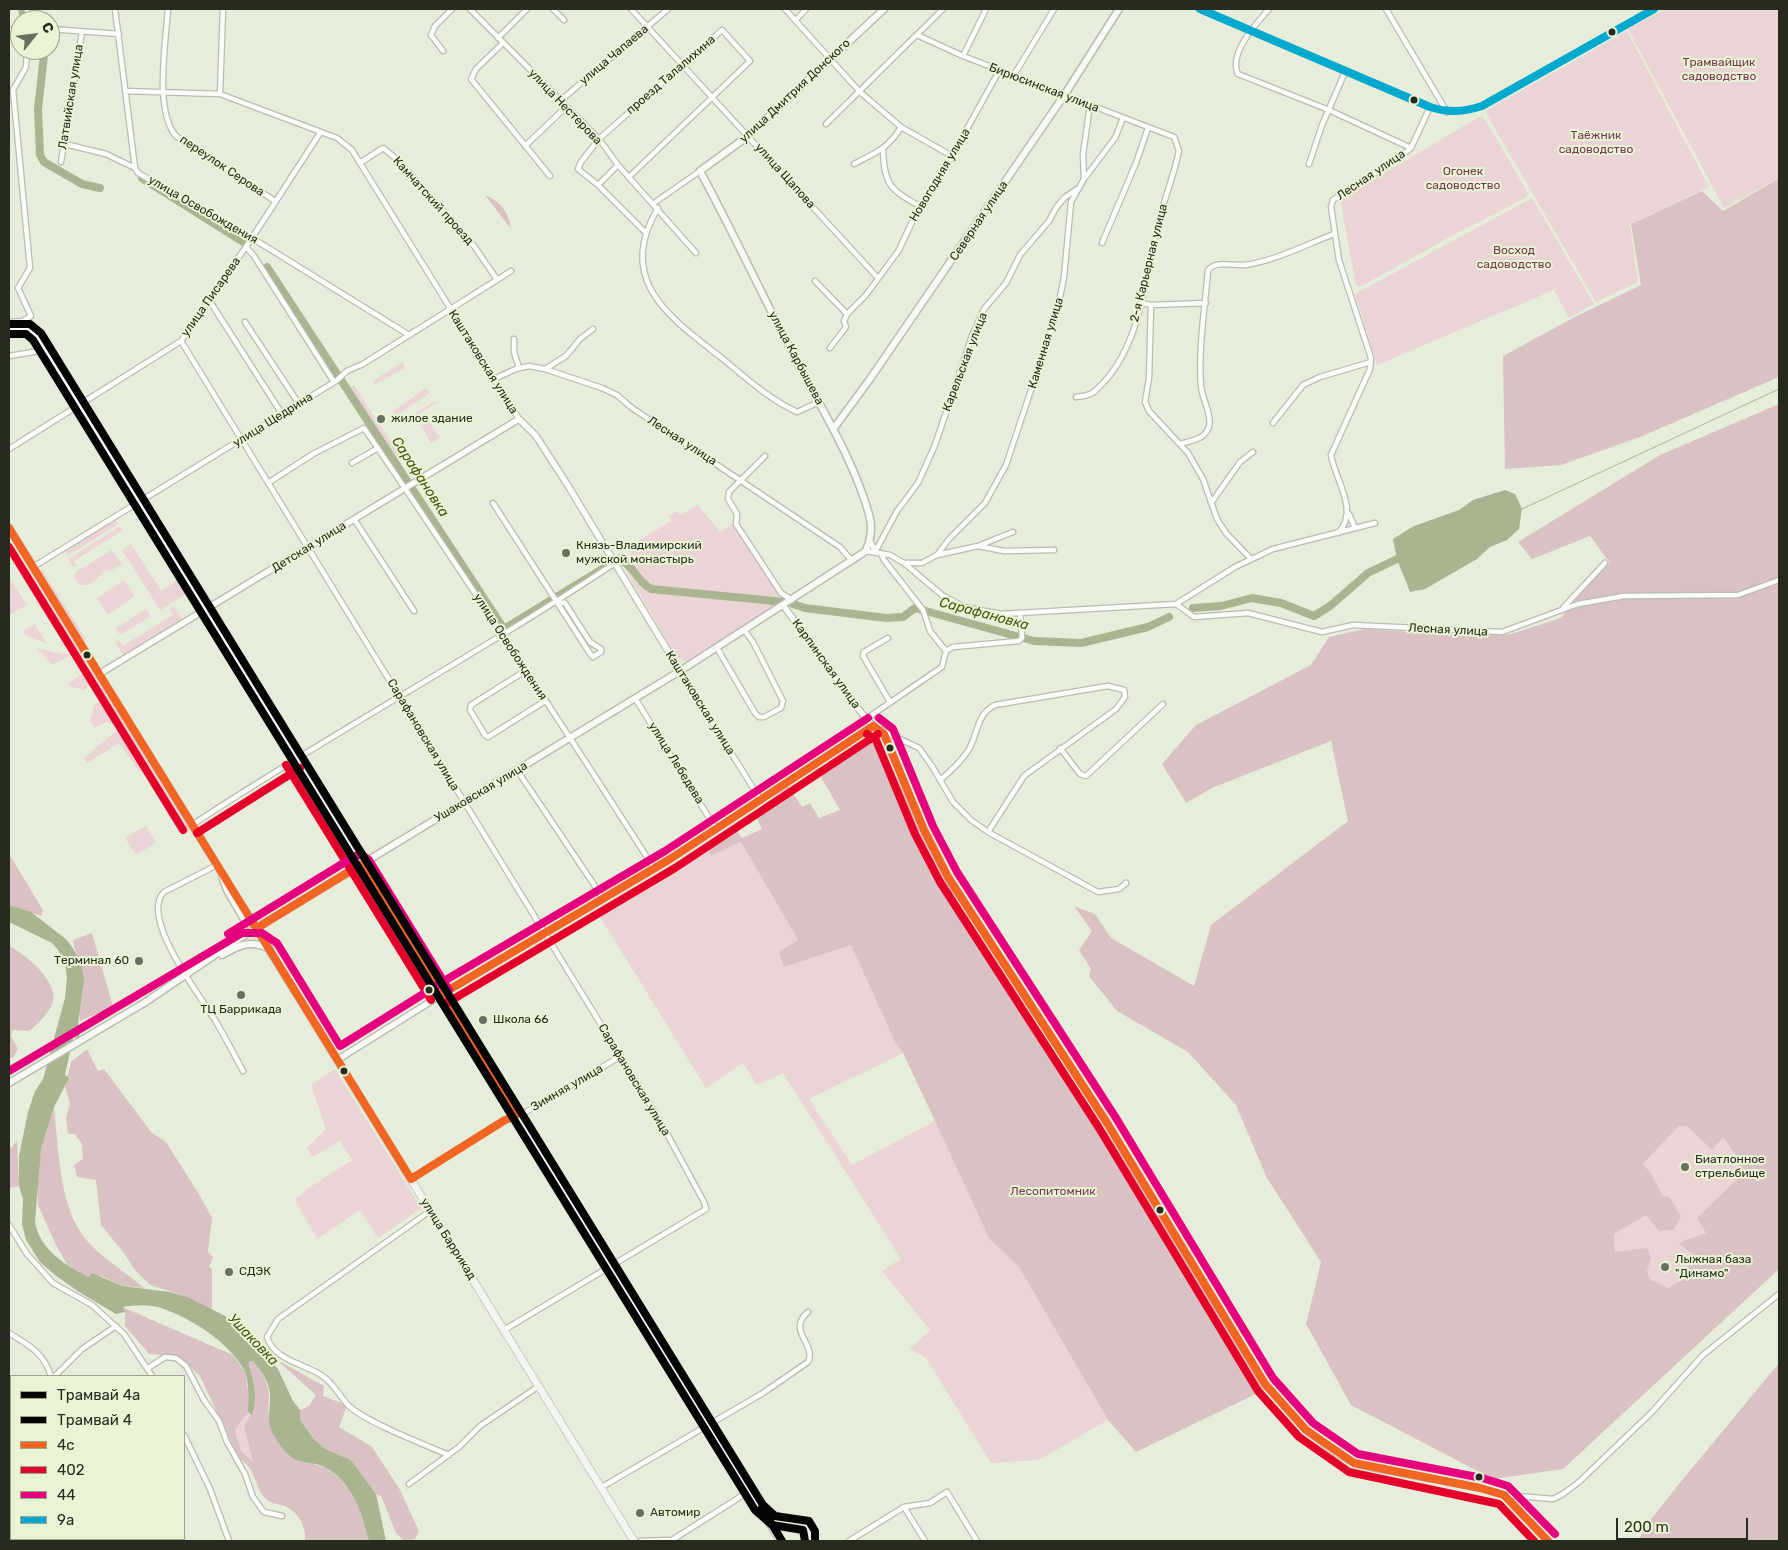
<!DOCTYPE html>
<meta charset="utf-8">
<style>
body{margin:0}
#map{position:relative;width:1788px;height:1550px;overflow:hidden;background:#e7eddb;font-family:Rubik,sans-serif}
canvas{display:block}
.frame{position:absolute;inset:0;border:10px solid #272b1f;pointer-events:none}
.legend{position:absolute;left:10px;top:1375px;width:175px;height:165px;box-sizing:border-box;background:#e9f4d4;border:1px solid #9ba48c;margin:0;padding:6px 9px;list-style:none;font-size:15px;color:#272b1f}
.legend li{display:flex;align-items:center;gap:10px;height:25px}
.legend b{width:25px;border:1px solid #9ba48c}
.north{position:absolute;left:10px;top:10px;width:50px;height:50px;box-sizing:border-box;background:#e9f4d4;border:1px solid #9ba48c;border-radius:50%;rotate:61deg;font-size:14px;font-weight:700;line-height:20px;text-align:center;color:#272b1f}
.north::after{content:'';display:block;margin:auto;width:18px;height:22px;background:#6a6f61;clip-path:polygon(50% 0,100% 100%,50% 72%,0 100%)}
.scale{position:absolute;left:1616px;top:1518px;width:132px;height:22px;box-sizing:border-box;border:2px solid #272b1f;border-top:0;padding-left:6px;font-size:15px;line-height:18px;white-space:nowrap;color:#272b1f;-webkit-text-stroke:4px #e9f4d4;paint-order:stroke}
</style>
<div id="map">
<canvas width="1788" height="1550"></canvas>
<div class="frame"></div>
<ul class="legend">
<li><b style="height:6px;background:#050505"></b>Трамвай 4a</li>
<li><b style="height:6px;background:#050505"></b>Трамвай 4</li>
<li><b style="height:6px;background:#f26522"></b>4с</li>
<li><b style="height:6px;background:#e4002b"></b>402</li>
<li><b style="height:6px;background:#e5007d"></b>44</li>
<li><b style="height:6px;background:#00a9ce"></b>9а</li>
</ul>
<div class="north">С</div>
<div class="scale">200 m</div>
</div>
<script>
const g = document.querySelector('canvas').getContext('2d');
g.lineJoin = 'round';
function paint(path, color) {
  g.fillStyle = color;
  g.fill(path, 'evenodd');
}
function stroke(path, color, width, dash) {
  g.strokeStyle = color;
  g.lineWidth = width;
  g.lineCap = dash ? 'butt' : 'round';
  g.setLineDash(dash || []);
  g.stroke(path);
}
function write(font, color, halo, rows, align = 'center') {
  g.font = font + ' Rubik,sans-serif';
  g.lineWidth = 4;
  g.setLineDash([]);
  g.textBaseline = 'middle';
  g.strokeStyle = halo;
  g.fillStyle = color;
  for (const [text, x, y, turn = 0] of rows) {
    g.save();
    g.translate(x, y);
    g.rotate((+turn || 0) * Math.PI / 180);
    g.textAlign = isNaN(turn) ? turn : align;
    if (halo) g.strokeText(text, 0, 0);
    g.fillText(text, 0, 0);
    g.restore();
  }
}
paint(new Path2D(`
 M1665 9H1779V178L1724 208 1628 29Z
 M1627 31 1709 187 1630 224 1638 282 1596 302 1487 115V110Z
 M1481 116 1486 121 1528 193 1527 197 1459 232 1360 287 1356 285 1340 199Z
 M1532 198 1594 304 1569 318 1554 290 1377 365 1355 294Z
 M403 362 405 368 374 385 373 381Z
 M354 385 402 459 397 463 347 389Z
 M426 388 430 393 397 415 401 422 435 401 436 403 401 425 393 411Z
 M429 421 440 438 431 443 421 426Z
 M698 505 720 532 732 524 785 599 688 662 677 658 622 564 630 555 633 544 671 521 669 516 677 511 681 515Z
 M116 520 118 524 67 556 66 549Z
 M120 526 123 530 74 561 77 567H73L68 559Z
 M131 544 161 591 179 579 188 593 160 610 122 550Z
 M112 550 122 564 110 571 106 570C98 576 92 589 79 584L74 578 76 572Z
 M39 570H42L86 639 83 641Z
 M29 571 84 658 81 661 74 654 52 665 37 648 62 654H74L23 575Z
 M10 578 27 605 9 615V579Z
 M124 580 135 596 108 615 97 598Z
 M174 606 182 619 123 655 115 642 119 640 123 646 173 615 169 609Z
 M146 609 151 616 120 635 116 628Z
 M35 624 47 644 26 635 23 631Z
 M91 668 191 830 187 833 146 767 139 771 119 743 87 763 84 758 121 727 106 722 95 728 90 720 94 705 104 699 94 682 84 690 69 686 67 684Z
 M146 826 156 843 136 855 125 838Z
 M707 842 712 856 741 842 798 940 851 945 895 1042 903 1053 809 1099 852 1165 935 1121 989 1238 1019 1267 1108 1420 1039 1460 991 1463 926 1358 910 1349 930 1330 882 1271 901 1259 783 1073 757 1085 743 1063 706 1088 597 912Z
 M335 1069 421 1208 378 1238 360 1210 317 1239 295 1200 307 1189 352 1160 340 1141 312 1157 307 1148 326 1129 311 1085Z
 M1679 1126 1688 1127 1712 1150 1723 1136 1737 1157 1741 1175 1697 1218 1707 1233 1678 1243 1692 1254 1685 1279 1668 1288 1651 1280 1647 1272 1651 1258 1614 1252V1234L1646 1215 1663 1196 1652 1175 1643 1165Z
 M248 1412 252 1415 244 1427 253 1462 241 1451 235 1430Z
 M9 1472 11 1473V1539H76L77 1541H9Z`), '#ead4d5');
paint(new Path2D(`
 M1778 179 1779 377 1640 437 1561 465 1505 469 1503 356 1575 317 1641 285 1631 224 1702 191 1723 211Z
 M485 195C501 202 509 212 511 229Z
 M1779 404V1269L1563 1469 1493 1479 1351 1405 1306 1324 1321 1262 1267 1178 1236 1105 1188 1052 1117 1011 1089 976 1091 969 1079 950 1092 931 1074 906 1095 914 1111 938 1194 986 1211 925 1348 821 1331 741 1212 788 1186 803 1162 764 1196 725 1311 665 1329 637 1364 629 1481 636 1511 634 1561 618 1584 588 1610 563 1590 536 1532 559 1518 542 1660 455ZM1679 1126 1688 1127 1712 1150 1723 1137 1737 1157 1741 1175 1697 1218 1706 1233 1678 1243 1692 1254 1685 1278 1668 1288 1651 1280 1647 1272 1651 1258 1647 1248 1615 1252 1614 1234 1646 1215 1659 1231 1674 1230 1681 1216 1669 1197 1663 1196 1652 1175 1643 1164Z
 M876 735 956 898 1144 1190 1264 1390 1136 1452 1108 1420 1019 1267 989 1238 935 1121 903 1053 895 1042 851 945 784 967 779 952 798 940 741 842 711 856 707 842 733 825 742 838 762 829 754 812 788 786 802 807 810 803 819 818 840 810 817 770Z
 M9 854 43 910 41 916 9 905Z
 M92 933 113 1007 80 1021C79 1007 84 995 83 981 83 966 74 954 73 940Z
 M9 946C24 953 58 981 53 1001 50 1013 38 1023 29 1031L13 1030 11 1036 18 1049 13 1058H9Z
 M87 1049 98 1071 104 1069 152 1133 166 1142 200 1196 212 1218 208 1252 213 1257 209 1267 212 1269V1310L188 1297 150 1285 134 1269 124 1253 101 1225 96 1180 77 1177 74 1165 83 1159 82 1144 75 1134H68L66 1117 70 1104 65 1087 71 1062Z
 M54 1107C58 1145 59 1200 81 1233 97 1256 124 1270 144 1288L122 1286 101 1276 89 1277 69 1268 55 1243 38 1205 37 1178 41 1149Z
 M17 1141 19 1186 9 1188V1150Z
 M122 1307 233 1355 245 1372 248 1390V1412L235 1430 241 1451 253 1462 244 1427C261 1402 256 1389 247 1362L253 1361C268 1380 271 1389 268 1414L314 1464 326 1468 343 1481 357 1499 369 1541H305C306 1526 299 1513 285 1506 276 1503 271 1505 264 1497 254 1485 256 1467 239 1459L200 1376 179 1356 149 1354 125 1326V1312Z
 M281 1362 324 1386 323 1396 344 1404 346 1408 339 1427 372 1447 399 1488 419 1531 415 1539 404 1541 396 1533 381 1496 376 1494 351 1460 325 1449 313 1438 300 1420V1410L309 1406 316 1395 280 1363Z
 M1779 1363V1541H1638L1648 1523 1679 1484Z`), '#dac1c3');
paint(new Path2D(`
 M1505 490 1515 494 1522 509 1519 529 1507 540 1490 547 1477 559 1425 589 1410 592 1397 559 1393 539 1414 526 1459 510 1473 500Z
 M9 905 31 912 67 940 74 950 82 967 84 981 78 1025 81 1027 79 1037 73 1038 65 1075 69 1078 54 1107 41 1149 35 1222C39 1248 66 1267 89 1277L92 1273 122 1286 170 1292 188 1297 225 1316 245 1332 278 1369 293 1401 300 1410V1420L313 1438 325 1449 351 1460 376 1494 386 1541H369C361 1512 355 1485 326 1468 317 1462 303 1464 293 1458 285 1453 276 1440 272 1432 266 1419 271 1407 270 1394 269 1381 261 1371 253 1361L248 1362C253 1381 259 1396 252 1415L248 1412C248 1399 250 1383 244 1370 229 1342 191 1318 161 1308 149 1304 136 1305 123 1307L125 1312 116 1314 79 1292 55 1275 40 1262 26 1240 22 1224 23 1199 19 1186V1156L28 1112 35 1091 43 1079 65 998 67 978 65 963 58 950 52 943 9 922Z`), '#a9b590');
stroke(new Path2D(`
 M1522 509 1779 389
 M562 605 592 648`), '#a9b590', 1);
stroke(new Path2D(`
 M22 9 25 20
 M44 55 38 109 40 155 44 162 82 184 100 188
 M142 178 245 243
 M267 267 504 629 553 599
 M555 598 619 559C633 564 637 582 651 589L785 602
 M793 604 805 608 886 618 903 617 915 608 1034 641 1081 643 1148 627 1169 617
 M1193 608 1221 606 1252 598 1281 603 1314 616 1330 606 1368 573 1397 559`), '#a9b590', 8);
const minor = new Path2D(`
 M27 9 30 20
 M115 9 135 168 138 173 252 238 409 335
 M168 9C166 41 154 111 176 136L275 201
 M470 9 599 139 618 165 696 253
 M553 9 564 20
 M631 9 877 277
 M785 9 860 92 901 127 952 156
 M986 9 963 56 1174 137 1179 151C1174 175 1165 197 1159 220 1146 274 1141 350 1097 389 1092 395 1084 396 1076 397
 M1269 9C1257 23 1228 53 1238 74L1329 110 1411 148
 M1386 9 1447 112
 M796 20 806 9
 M50 29 119 34
 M9 30 20 29
 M917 35 963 56
 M498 38 527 9
 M503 43 476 69 471 79 550 176
 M443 51 431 35 435 26 452 9
 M1014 75 1054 9
 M125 91 220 94 337 138 352 150 360 163 519 419
 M220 94 223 9
 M560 101 668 9
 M826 124 943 9
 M65 144 106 154 135 168
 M525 146 566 107
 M883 149C884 186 891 190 921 207
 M61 162 82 32
 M360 163 383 148 398 160 474 246 496 278
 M854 164C875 153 889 148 901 127
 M1309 164 1322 125 1345 72
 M630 176 750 61 722 30 599 139 581 162 578 169 598 185 645 232
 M1084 179 1083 154 1090 105
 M598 185 618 165
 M654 203 700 171
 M658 208C614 281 671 318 723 359 746 378 769 399 797 412L819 402
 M1102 243 1136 163 1148 128
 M246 247 254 256 334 382
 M815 281 847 314
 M209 300 282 414
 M1142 303 1151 305 1206 303
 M1151 305 1149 378 1145 402 1149 411 1188 453 1203 479 1217 519 1226 533 1251 559
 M9 322 23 321 31 316 18 288 30 268 13 90 26 67 27 50
 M245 322 299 404
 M514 339V352L519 368
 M181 341 659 1119 704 1202 706 1209 504 1330
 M830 348 846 327 844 321 847 314 866 295 899 250 911 224 952 156 999 71
 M9 356 45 350
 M545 369 566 356 580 339 593 329
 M494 379 516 369 529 366 545 369 602 388 617 395 632 408 840 547 852 561
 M1273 423 1303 385 1320 377 1371 362
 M1180 444C1189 441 1202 440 1207 431 1215 420 1202 399 1201 386 1198 348 1205 308 1208 270 1216 260 1233 266 1245 265 1275 261 1305 245 1334 234
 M9 449 181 341 252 238 320 133
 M765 456 729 492 728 499 737 514 736 524 781 593 792 600
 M352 463 378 448
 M268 483 313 454 364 428C463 573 559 720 654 868
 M493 503 589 652 593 657 601 652V649L590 642 565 603 557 602
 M1211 503 1240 462 1253 452
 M1349 514 1355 528
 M354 519 414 611
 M1338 533C1360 511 1335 480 1331 455L1370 369 1371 358 1339 260 1331 207 1333 200 1397 159 1411 148 1430 107C1449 113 1463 112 1482 106L1654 9
 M871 542 875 552 897 511 918 483 935 445 972 336 984 309 1006 283 1020 255 1049 221 1056 208 1064 198 1077 189
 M978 546 1004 551 1054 550
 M866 551 890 555 904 563 942 595 964 607 1001 614 1176 604 1194 617 1248 613 1322 632 1353 625 1502 632 1578 604 1624 596 1738 595 1779 580
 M881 553 884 560 923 610 930 631 946 651
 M937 555 949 539 985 503 1006 465 1057 312 1064 277 1071 202 1084 179 1115 138 1123 118
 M904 563H922L937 555 978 546 1013 532
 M33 567 336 381 347 371 363 364 511 271
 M1176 604 1235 567 1273 549 1375 523
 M1563 608 1605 563
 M888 638 864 652 863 656 890 702
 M717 648 755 713 759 717H764L781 708 783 701 753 642 744 630
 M525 671 471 705 470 710 485 735 488 737 545 701
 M680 671 760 799
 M635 698 716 829
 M866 719 942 667 946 651 953 647 1019 641 1022 638 1020 613
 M881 730 919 748 932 766 953 802 971 820 988 832 1098 892 1119 889 1126 883
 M1060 748 1080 774 1086 776 1163 704
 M517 770 603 898
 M940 780C951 771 960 763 968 751 978 735 976 714 995 705L1108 686 1124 690 1125 697 1116 709 1024 776 988 832
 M192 825C331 733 477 655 615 563
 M217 865 164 892C139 917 200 996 215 1020 225 1037 234 1054 243 1071
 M411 1179 505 1120 524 1113 621 1056
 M430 1211 278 1319 267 1337C274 1360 302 1363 321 1375 334 1383 339 1396 349 1406 366 1422 425 1445 449 1455
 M9 1225 27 1254 53 1283 92 1305 124 1334 152 1376
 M9 1333C29 1345 44 1353 51 1376
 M148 1368 165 1357 176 1358 186 1366 204 1400 219 1421 227 1442 245 1474 253 1497 264 1512 282 1516
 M55 1376 82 1349 116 1326
 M9 1381 11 1383
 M184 1435 210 1489 229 1541
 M9 1439 11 1440
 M409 1484 459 1447 480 1426 539 1386
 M602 1487 763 1393 808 1362C817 1344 786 1331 808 1312
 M1504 1495 1553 1499 1563 1494 1579 1482 1652 1412 1703 1355 1779 1294
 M904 1507 925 1541
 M148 1539V1541
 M169 1539 172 1541
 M641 1541 672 1540 748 1492
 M849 1541 904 1507 930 1503 947 1492 977 1541`);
const tertiary = new Path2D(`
 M1200 9 1430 107
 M9 329 28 328 35 334 360 865 780 1541
 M783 605 866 719 884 734 924 830 948 877 1107 1123 1265 1384 1306 1430 1338 1454 1354 1463 1374 1468 1480 1488 1504 1495 1548 1541
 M99 674 519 419 536 436 567 484 680 671
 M337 1060 449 990 670 859 873 726`);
const secondary = new Path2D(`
 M834 428 870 379 1065 94 1119 9
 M222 876 227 890 245 921 241 936
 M222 955C239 945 251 939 270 949
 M9 1083 144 1003 240 938 680 671 866 551C871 539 873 527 869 514 852 455 818 404 791 350 760 291 732 230 700 171L748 136 884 9`);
const primary = new Path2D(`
 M9 528 634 1541`);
stroke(minor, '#b8bdaf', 7);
stroke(tertiary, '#b8bdaf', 8);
stroke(secondary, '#b8bdaf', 9);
stroke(primary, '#c7cac1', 9);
stroke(minor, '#fbfcfa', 4.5);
stroke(tertiary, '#fbfcfa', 5.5);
stroke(secondary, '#f8f8f5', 6);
stroke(primary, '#f5f4f2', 7);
stroke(new Path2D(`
 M747 1479 773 1511 789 1516
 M766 1509 786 1541`), '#bdbfbb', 1);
stroke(new Path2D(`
 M9 528 411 1179 505 1120 515 1116 360 865 257 928
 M873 726 884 734 924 830 948 877 1107 1123 1265 1384 1306 1430 1354 1463 1480 1488 1504 1495 1548 1541
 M440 995 670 859 873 726`), '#f26522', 8);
stroke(new Path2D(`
 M9 547 183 830
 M867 734 876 740 915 834 940 882 1099 1128 1258 1391 1299 1437 1349 1472 1499 1504 1534 1541
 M286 765 431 1000
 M197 833 300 768
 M445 1004 675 868 878 734`), '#e4002b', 8);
stroke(new Path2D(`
 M879 718 893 729 933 826 957 872 1116 1118 1273 1378 1313 1423 1358 1454 1482 1478 1508 1486 1555 1534
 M228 934 355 856 362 855 369 860 449 990
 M9 1071 242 933H262L277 943 340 1046 444 981 665 851 868 718`), '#e5007d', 8);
stroke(new Path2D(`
 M1200 9 1430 107C1449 113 1463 112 1482 106L1654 9`), '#00a9ce', 8);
stroke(new Path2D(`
 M9 324H30L41 333 763 1505 775 1516 809 1521 815 1531V1541
 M762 1508 782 1541`), '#050505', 8);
stroke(new Path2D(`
 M9 334H26L33 340 755 1510 772 1525 803 1530 805 1541`), '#050505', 8);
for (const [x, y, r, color] of [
 [1612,32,4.5,"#272b1f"],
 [1414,100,4.5,"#272b1f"],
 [381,419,5,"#6a6f61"],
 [566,553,5,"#6a6f61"],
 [87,655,4.5,"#272b1f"],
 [890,748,4.5,"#272b1f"],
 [139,961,5,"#6a6f61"],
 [429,990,4.5,"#272b1f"],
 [241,995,5,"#6a6f61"],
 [483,1020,5,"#6a6f61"],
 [344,1071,4.5,"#272b1f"],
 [1685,1167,5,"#6a6f61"],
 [1160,1210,4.5,"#272b1f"],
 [1665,1267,5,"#6a6f61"],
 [229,1272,5,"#6a6f61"],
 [1479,1477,4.5,"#272b1f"],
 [640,1513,5,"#6a6f61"]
]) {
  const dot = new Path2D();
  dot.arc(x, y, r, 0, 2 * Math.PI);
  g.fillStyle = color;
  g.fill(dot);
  stroke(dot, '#e9f4d4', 2);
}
write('12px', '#272b1f', '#e9f4d4', [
 ["улица Чапаева",614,55,-40],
 ["проезд Талалихина",671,75,-41],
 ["Бирюсинская улица",1044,88,21],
 ["улица Дмитрия Донского",795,91,-43],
 ["Латвийская улица",71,97,-81],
 ["улица Нестерова",565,107,46],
 ["переулок Серова",222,166,34],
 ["Новогодняя улица",940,175,-59],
 ["Лесная улица",1371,175,-34],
 ["улица Щапова",785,176,48],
 ["Камчатский проезд",433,201,48],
 ["улица Освобождения",203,210,30],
 ["Северная улица",979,221,-56],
 ["2-я Карьерная улица",1149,263,-76],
 ["улица Писарева",211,297,-55],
 ["Каменная улица",1046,343,-73],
 ["улица Карбышева",796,358,62],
 ["Каштаковская улица",483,362,58],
 ["Карельская улица",965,362,-69],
 ["улица Щедрина",273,420,-32],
 ["Лесная улица",682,441,33],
 ["Детская улица",309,547,-32],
 ["Лесная улица",1448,630,3],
 ["улица Освобождения",510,647,57],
 ["Карпинская улица",826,664,54],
 ["Каштаковская улица",700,703,58],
 ["Сарафановская улица",423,735,59],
 ["улица Лебедева",676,763,58],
 ["Ушаковская улица",481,792,-31],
 ["Сарафановская улица",634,1080,59],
 ["Зимняя улица",567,1088,-30],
 ["улица Баррикад",448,1239,58]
]);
write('12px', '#763651', '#e9f4d4', [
 ["Трамвайщик",1719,63],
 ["садоводство",1719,77],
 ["Таёжник",1596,136],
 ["садоводство",1596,150],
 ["Огонек",1463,172],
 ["садоводство",1463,186],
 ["Восход",1514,251],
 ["садоводство",1514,265],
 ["Лесопитомник",1053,1192]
]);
write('12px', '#272b1f', '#e9f4d4', [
 ["жилое здание",391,419],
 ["Князь-Владимирский",576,546],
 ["мужской монастырь",576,560],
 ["Терминал 60",129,961,"right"],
 ["ТЦ Баррикада",241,1010,"center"],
 ["Школа 66",493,1020],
 ["Биатлонное",1695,1160],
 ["стрельбище",1695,1174],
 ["Лыжная база",1675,1260],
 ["\"Динамо\"",1675,1274],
 ["СДЭК",239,1272],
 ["Автомир",650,1513]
], 'left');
write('italic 14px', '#455711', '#e9f4d4', [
 ["Сарафановка",420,477,57],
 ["Сарафановка",984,614,15],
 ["Ушаковка",253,1340,46]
]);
</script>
